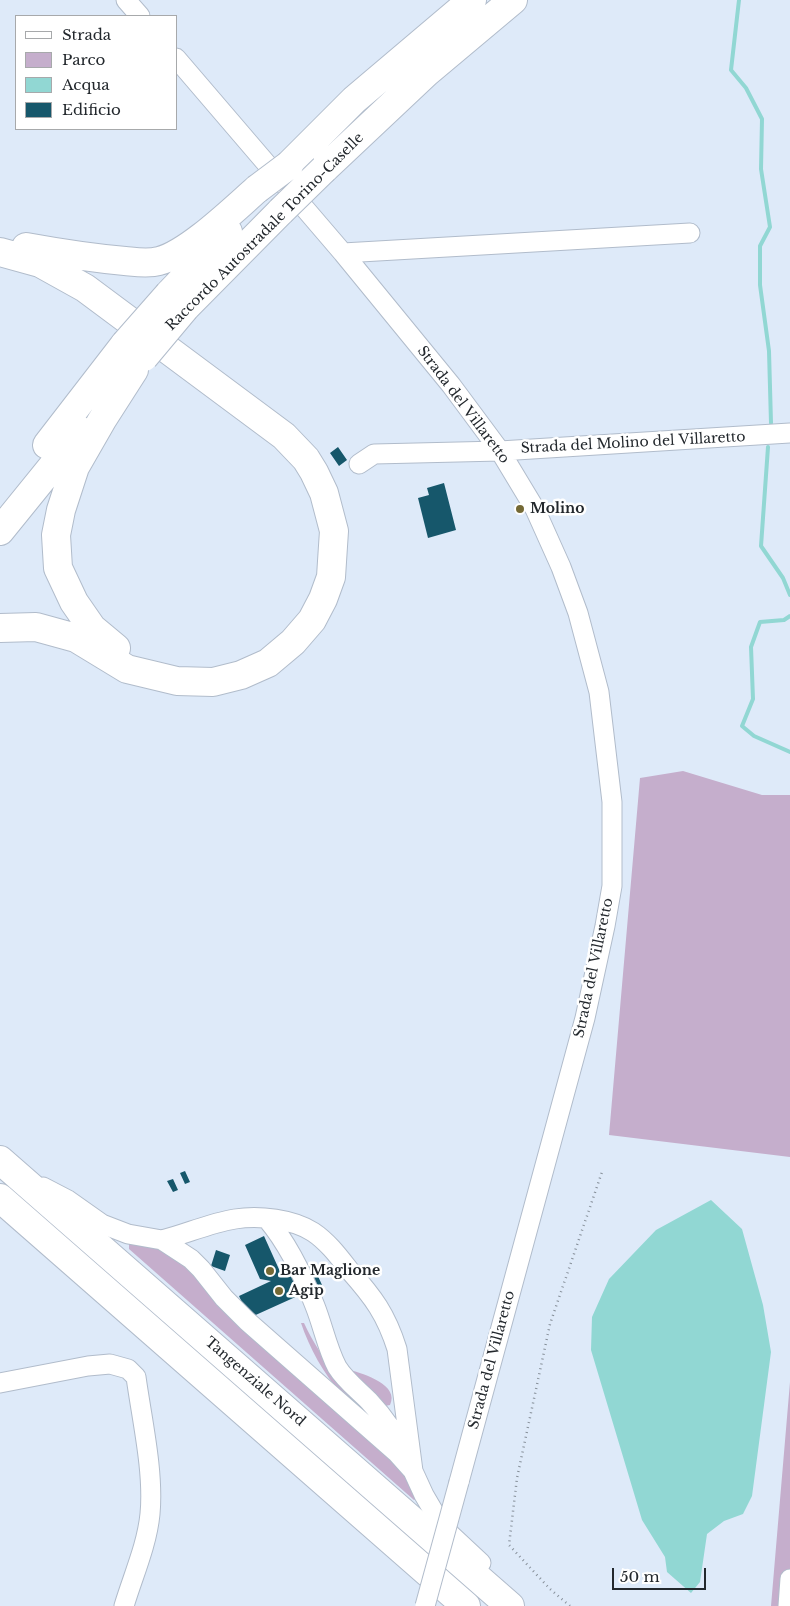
<!DOCTYPE html>
<style>
body{margin:0}
#map{position:relative;width:790px;height:1606px;overflow:hidden;background:#deeaf9;font-family:"Libre Baskerville",serif}
canvas{display:block}
.legend{position:absolute;left:15px;top:15px;width:162px;height:115px;box-sizing:border-box;background:#fff;border:1px solid #a7a9ab;margin:0;padding:6px 9px;list-style:none;font-size:15px;color:#23282d}
.legend li{display:flex;align-items:center;gap:10px;height:25px}
.legend b{width:25px;border:1px solid #a7a9ab}
.scale{position:absolute;left:612px;top:1568px;width:94px;height:22px;box-sizing:border-box;border:2px solid #23282d;border-top:0;padding-left:6px;font-size:15px;line-height:18px;white-space:nowrap;color:#23282d;-webkit-text-stroke:4px #fff;paint-order:stroke}
</style>
<div id="map">
<canvas width="790" height="1606"></canvas>
<ul class="legend">
<li><b style="height:6px;background:#fff"></b>Strada</li>
<li><b style="height:14px;background:#c5aecc"></b>Parco</li>
<li><b style="height:14px;background:#91d7d3"></b>Acqua</li>
<li><b style="height:14px;background:#16576b"></b>Edificio</li>
</ul>
<div class="scale">50 m</div>
</div>
<script>
const g = document.querySelector('canvas').getContext('2d');
g.lineJoin = 'round';
function paint(path, color) {
  g.fillStyle = color;
  g.fill(path, 'evenodd');
}
function stroke(path, color, width, dash) {
  g.strokeStyle = color;
  g.lineWidth = width;
  g.lineCap = dash ? 'butt' : 'round';
  g.setLineDash(dash || []);
  g.stroke(path);
}
function write(font, color, halo, rows, align = 'center') {
  g.font = font + ' "Libre Baskerville",serif';
  g.lineWidth = 5;
  g.setLineDash([]);
  g.textBaseline = 'middle';
  g.strokeStyle = halo;
  g.fillStyle = color;
  for (const [text, x, y, turn = 0] of rows) {
    g.save();
    g.translate(x, y);
    g.rotate((+turn || 0) * Math.PI / 180);
    g.textAlign = isNaN(turn) ? turn : align;
    if (halo) g.strokeText(text, 0, 0);
    g.fillText(text, 0, 0);
    g.restore();
  }
}
paint(new Path2D(`
 M683 771 762 795H790V1157L609 1135 640 778Z
 M129 1241 157 1247 178 1259 399 1464 419 1498 414 1500 129 1249Z
 M301 1323H304C322 1362 350 1392 378 1425 366 1415 353 1405 342 1394 324 1375 309 1347 301 1323Z
 M350 1370C364 1374 400 1385 390 1405L385 1406Z
 M790 1382V1606H771Z`), '#c5aecc');
paint(new Path2D(`
 M711 1200 742 1229 763 1305 771 1352 752 1496 743 1514 724 1521 707 1534 700 1582 691 1593 667 1572 665 1557 642 1520 591 1350 592 1317 609 1279 656 1230Z`), '#91d7d3');
stroke(new Path2D(`
 M739 0 731 70 746 88 762 119 761 169 770 227 760 246V285L769 351 771 423
 M768 447 761 546 783 578 790 595
 M790 616 784 620 760 622 751 647 753 699 742 726 754 736 790 752`), '#91d7d3', 4);
paint(new Path2D(`
 M338 447 347 460 339 466 330 453Z
 M444 483 456 530 428 538 418 498 429 495 427 488Z
 M185 1171 190 1182 185 1184 180 1173Z
 M173 1179 178 1190 173 1192 167 1181Z
 M264 1236 282 1276 312 1263 322 1285 249 1318 239 1296 271 1281 260 1279 245 1245Z
 M216 1250 230 1255 225 1271 211 1266Z`), '#16576b');
const minor = new Path2D(`
 M126 0 140 16
 M176 58 343 253 451 385 500 451 535 509 561 567 578 613 599 692 612 802V886L605 926 585 1018 459 1482
 M343 253 690 233
 M359 464 374 454 500 451 790 433
 M43 1187 68 1200 102 1224 128 1234 162 1240 191 1259 201 1269 224 1298 247 1321 396 1452 413 1471 424 1495 438 1519 451 1535 481 1563
 M267 1219C288 1244 303 1275 315 1306 323 1326 327 1348 337 1367 345 1380 358 1390 369 1401 384 1417 396 1434 405 1454
 M162 1240C186 1234 210 1223 235 1219 259 1215 293 1219 313 1232 328 1242 339 1257 350 1271 373 1297 386 1314 397 1349L413 1471
 M0 1383 88 1366 110 1364 128 1369 136 1377C142 1420 154 1472 150 1514 147 1545 133 1576 124 1606
 M788 1606 790 1579`);
const highway = new Path2D(`
 M289 165 354 100 472 0
 M324 169 426 73 513 0
 M26 247C59 253 92 258 125 261 136 262 148 264 159 261 188 254 233 210 257 189
 M0 252 40 263 85 288 284 436 306 459 314 472 324 493 334 531 333 546 331 577 323 599 312 620 293 642 268 663 241 675 213 682 177 681 127 669 76 638 36 627 0 628
 M169 294 228 232
 M185 308 281 211
 M47 445 125 344
 M0 531 81 431
 M116 648 92 628 74 602 58 568 56 535 61 510 75 467 102 420 134 370
 M0 1160 510 1606
 M0 1198 466 1606`);
stroke(minor, '#b1bccb', 21);
stroke(highway, '#b1bccb', 30);
stroke(new Path2D(`
 M570 1606 550 1589 509 1545 517 1478 550 1324 602 1172`), '#87909a', 2.5, [1, 4]);
stroke(minor, '#fff', 19);
stroke(highway, '#fff', 28);
const minorBridge = new Path2D(`
 M425 1606 459 1482`);
const highwayBridge = new Path2D(`
 M257 189 289 165
 M281 211 324 169
 M125 344 169 294
 M144 357 185 308`);
stroke(minorBridge, '#b1bccb', 21, []);
stroke(highwayBridge, '#b1bccb', 30, []);
stroke(minorBridge, '#fff', 19);
stroke(highwayBridge, '#fff', 28);
for (const [x, y, r, color] of [
 [520,509,5,"#746935"],
 [270,1271,5,"#746935"],
 [279,1291,5,"#746935"]
]) {
  const dot = new Path2D();
  dot.arc(x, y, r, 0, 2 * Math.PI);
  g.fillStyle = color;
  g.fill(dot);
  stroke(dot, '#fff', 2);
}
write('14px', '#23282d', '#fff', [
 ["Raccordo Autostradale Torino-Caselle",265,232,-45],
 ["Strada del Villaretto",463,405,53],
 ["Strada del Molino del Villaretto",633,443,-3],
 ["Strada del Villaretto",594,968,-78],
 ["Strada del Villaretto",492,1360,-75],
 ["Tangenziale Nord",255,1382,41]
]);
write('bold 14px', '#23282d', '#fff', [
 ["Molino",530,509],
 ["Bar Maglione",280,1271],
 ["Agip",289,1291]
], 'left');
</script>
